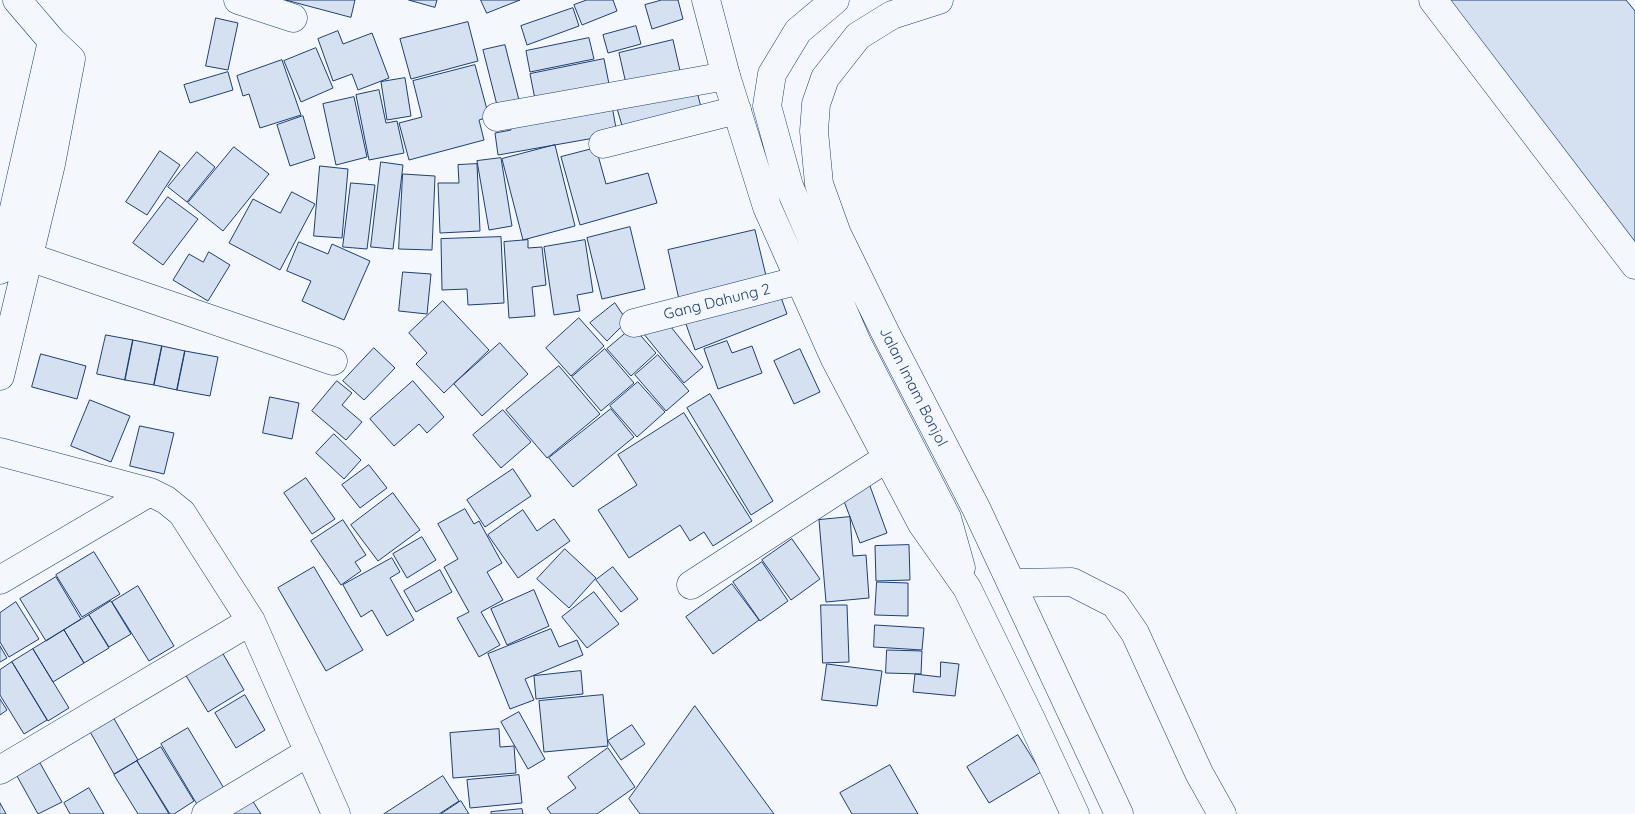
<!DOCTYPE html>
<style>
body{margin:0}
canvas{display:block;background:#f4f7fb}
</style>
<canvas width="1635" height="814"></canvas>
<script>
const g = document.querySelector('canvas').getContext('2d');
g.lineJoin = 'round';
function paint(path, color) {
  g.fillStyle = color;
  g.fill(path, 'evenodd');
}
function stroke(path, color, width, dash) {
  g.strokeStyle = color;
  g.lineWidth = width;
  g.lineCap = dash ? 'butt' : 'round';
  g.setLineDash(dash || []);
  g.stroke(path);
}
function write(font, color, halo, rows, align = 'center') {
  g.font = font + ' Quicksand,sans-serif';
  g.lineWidth = 4;
  g.setLineDash([]);
  g.textBaseline = 'middle';
  g.strokeStyle = halo;
  g.fillStyle = color;
  for (const [text, x, y, turn = 0] of rows) {
    g.save();
    g.translate(x, y);
    g.rotate((+turn || 0) * Math.PI / 180);
    g.textAlign = isNaN(turn) ? turn : align;
    if (halo) g.strokeText(text, 0, 0);
    g.fillText(text, 0, 0);
    g.restore();
  }
}
const building = new Path2D(`
 M286 0H355L351 17Z
 M409 0H437L435 7Z
 M481 0H520L487 13Z
 M587 0H613L617 11 582 25 574 5Z
 M662 0H678L683 19 652 29 645 5Z
 M1444 0H1626L1635 11V252Z
 M573 8 579 26 527 45 521 26Z
 M216 18 238 23 228 70 206 66Z
 M468 22 478 61 411 79 400 39Z
 M636 26 641 44 608 53 603 35Z
 M338 31 343 44 372 33 389 78 358 90 352 74 333 81 318 39Z
 M589 38 594 59 530 72 526 51Z
 M673 40 681 75 627 88 619 53Z
 M505 45 521 108 499 113 483 50Z
 M316 48 333 88 301 102 284 61Z
 M604 59 610 89 536 104 530 74Z
 M282 60 301 115 260 128 249 94 243 96 237 76Z
 M475 65 489 117 479 120 484 140 409 160 399 123 422 117 413 81Z
 M228 72 233 90 190 103 184 85Z
 M405 78 411 116 387 120 381 82Z
 M695 84 701 107 623 129 616 105Z
 M379 90 386 123 397 121 404 153 369 160 356 95Z
 M354 97 367 157 336 165 323 104Z
 M611 100 617 134 498 155 495 133 511 130 509 118Z
 M303 116 315 158 290 166 277 125Z
 M555 145 575 226 523 240 502 159Z
 M234 147 269 174 223 231 188 203Z
 M596 148 606 184 648 173 657 203 580 225 561 157Z
 M160 151 180 165 147 215 126 202Z
 M197 152 215 167 187 202 168 187Z
 M501 158 512 226 489 230 477 161Z
 M381 162 403 165 393 249 371 247Z
 M477 164 480 231 440 233 438 183H459L458 165Z
 M320 166 348 169 342 238 314 236Z
 M403 174 435 176 432 250 399 249Z
 M351 183 375 185 367 249 343 247Z
 M292 192 315 204 280 270 229 243 253 199 280 213Z
 M168 197 198 219 163 265 133 243Z
 M630 227 645 289 602 299 587 238Z
 M755 230 768 284 680 304 668 250Z
 M501 237 504 303 468 305 467 289 442 290 441 239Z
 M528 240V248L542 247 546 285 532 287 535 316 509 318 504 242Z
 M585 240 593 292 577 295 580 311 554 315 544 247Z
 M299 242 328 254 332 244 370 261 344 320 302 301 311 281 287 271Z
 M209 252 230 265 208 301 173 280 189 254 203 262Z
 M403 272 431 274 427 314 399 311Z
 M778 289 787 314 695 350 686 324Z
 M443 301 489 350 444 393 416 364 427 353 409 333Z
 M615 303 627 321 607 341 590 323Z
 M663 317 703 367 684 383 643 333Z
 M579 318 604 346 571 376 546 348Z
 M633 327 656 353 631 376 607 349Z
 M106 335 133 340 125 380 97 374Z
 M133 340 162 346 154 385 125 380Z
 M727 341 732 353 752 346 762 373 718 389 704 349Z
 M500 343 528 374 482 416 454 384Z
 M162 346 185 351 177 390 154 385Z
 M374 348 395 368 364 400 343 381Z
 M605 349 634 383 601 411 572 377Z
 M800 349 820 392 794 404 774 361Z
 M185 351 218 357 210 396 177 390Z
 M41 354 86 366 77 399 32 387Z
 M658 355 689 391 666 411 635 375Z
 M559 366 600 414 547 458 506 410Z
 M337 381 352 393 342 405 362 422 346 440 312 411Z
 M413 381 444 417 427 433 419 424 394 446 370 419Z
 M638 382 665 412 637 437 610 406Z
 M710 394 773 501 751 515 687 408Z
 M270 397 299 403 292 439 263 433Z
 M90 400 130 416 111 462 71 446Z
 M611 409 634 437 573 487 549 458Z
 M503 410 531 442 501 468 473 435Z
 M684 413 752 521 713 546 704 532 690 541 680 525 629 558 598 510 637 485 618 455Z
 M140 426 174 433 164 474 130 466Z
 M334 434 361 460 344 479 316 453Z
 M369 465 387 488 360 508 342 485Z
 M513 469 531 496 485 527 467 500Z
 M306 478 335 519 312 534 284 493Z
 M870 486 887 533 860 543 842 496Z
 M393 493 420 530 378 561 351 525Z
 M465 509 474 524 479 521 502 563 487 572 503 600 481 612 500 645 479 657 457 618 469 612 444 567 458 559 438 524Z
 M523 510 537 531 554 519 570 541 518 578 488 535Z
 M850 517 853 556 866 555 869 598 826 602 819 520Z
 M343 520 366 555 355 562 361 571 341 585 311 541Z
 M422 537 436 560 407 578 393 554Z
 M792 539 820 579 791 600 762 560Z
 M909 545 910 580 876 581 875 546Z
 M565 549 596 578 569 608 537 579Z
 M94 552 120 594 82 617 56 575Z
 M392 558 400 572 390 578 414 620 387 636 372 610 361 617 343 585Z
 M762 562 788 601 760 621 733 582Z
 M314 567 363 650 326 671 278 588Z
 M613 567 638 599 621 612 596 580Z
 M440 570 452 592 416 612 404 591Z
 M56 577 81 619 46 641 20 599Z
 M877 582 908 583V616L875 615Z
 M732 584 759 620 713 654 686 617Z
 M138 586 174 646 149 661 112 602Z
 M534 590 549 626 507 645 491 609Z
 M594 592 619 624 587 648 562 617Z
 M111 601 131 634 109 647 89 615Z
 M16 602 39 639 9 657 0 642V613Z
 M821 605H847L849 662 823 663Z
 M89 615 109 648 84 663 64 630Z
 M875 625 924 628 922 650 874 647Z
 M551 629 559 647 577 640 583 655 525 679 534 700 510 709 488 654Z
 M64 630 84 663 53 682 33 649Z
 M0 646 7 658 0 662Z
 M33 649 69 708 48 721 12 662Z
 M887 650 922 651 921 674 886 673Z
 M222 652 244 690 208 712 185 674Z
 M12 662 47 720 24 734 0 695V670Z
 M941 662 959 664 955 696 913 692 915 674 940 677Z
 M827 664 882 671 877 706 822 700Z
 M581 671 583 694 536 699 534 676Z
 M245 695 265 730 236 748 215 713Z
 M603 695 608 746 544 752 539 701Z
 M0 699 7 710 0 715Z
 M695 706 774 814H640L629 799Z
 M519 712 545 759 528 769 501 722Z
 M113 717 138 760 114 774 89 730Z
 M632 725 645 744 621 760 608 741Z
 M188 728 225 790 198 806 161 744Z
 M499 729 500 747 514 746 516 773 453 778 450 733Z
 M1018 735 1041 772 989 803 967 767Z
 M161 747 194 801 174 814H170L137 761Z
 M608 748 635 787 597 814H551L547 808 576 788 568 777Z
 M137 761 169 814H138L114 775Z
 M40 763 62 802 38 814 17 776Z
 M890 765 918 814H852L840 793Z
 M519 775 522 803 470 808 467 780Z
 M443 776 459 801 439 814H384Z
 M89 788 104 814H70L64 803Z
 M252 800 261 814H229Z
 M461 801 469 814H441Z
 M0 803 6 814H0Z
 M522 809 523 814H491V812Z`);
paint(building, '#d5e0f0');
stroke(building, '#1d3f73', 1);
const minor = new Path2D(`
 M238 0 293 18
 M1433 0 1635 265
 M497 117 726 76
 M603 144 737 110
 M29 257 333 361
 M0 270 52 41
 M634 323 800 280
 M0 376 51 164 71 59 52 41 17 0
 M0 452 150 492 166 500 182 513 251 621
 M0 580 150 492
 M1012 583 1072 582 1115 604 1135 633 1199 773 1222 814
 M691 585 887 458
 M0 770 251 621 336 814
 M206 814 309 752`);
const major = new Path2D(`
 M706 0 726 76 767 207 835 359 922 524 967 588 1031 719 1075 814
 M835 0 798 31 772 74 767 106 789 186 858 345 947 518 961 568
 M939 0 892 15 858 36 825 78 816 104 814 131 819 184 837 234 886 334 976 508 1119 814`);
stroke(minor, '#1d3f73', 29);
stroke(major, '#1d3f73', 29);
stroke(minor, '#f4f7fb', 28);
stroke(major, '#f4f7fb', 28);
write('15px', '#1d3f73', '#f4f7fb', [
 ["Gang Dahung 2",717,302,-14],
 ["Jalan Imam Bonjol",913,387,63]
]);
</script>
